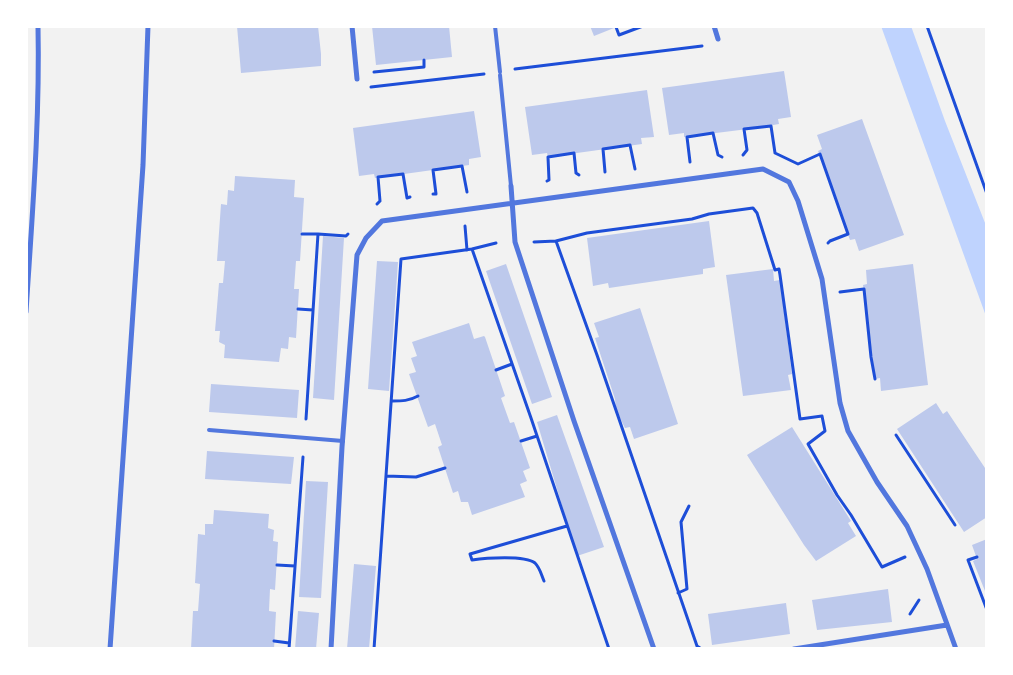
<!DOCTYPE html>
<style>
body{margin:0}
#map{position:relative;width:1013px;height:675px;overflow:hidden;background:#f2f2f2;font-family:Arial,sans-serif}
canvas{display:block}
.frame{position:absolute;inset:0;border:28px solid #fff;pointer-events:none}
</style>
<div id="map">
<canvas width="1013" height="675"></canvas>
<div class="frame"></div>
</div>
<script>
const g = document.querySelector('canvas').getContext('2d');
g.lineJoin = 'round';
function paint(path, color) {
  g.fillStyle = color;
  g.fill(path, 'evenodd');
}
function stroke(path, color, width, dash) {
  g.strokeStyle = color;
  g.lineWidth = width;
  g.lineCap = dash ? 'butt' : 'round';
  g.setLineDash(dash || []);
  g.stroke(path);
}
paint(new Path2D(`
 M881 26H911L945 121 987 228V319Z`), '#bfd3fe');
paint(new Path2D(`
 M237 26H318L321 54V66L241 73Z
 M372 26H449L452 57 376 65Z
 M590 26H619L594 36Z
 M784 71 791 117 778 119 779 124 756 128 684 137V133L669 135 662 88Z
 M647 90 654 137 641 138 642 144 548 157 547 153 532 155 525 107Z
 M474 111 481 157 469 159V165L375 178 374 174 359 176 353 128Z
 M862 119 904 235 859 251 855 239 850 240 818 151 822 149 817 135Z
 M235 176 295 180 294 197 304 198 300 261H296L294 289H299L296 338 289 337 288 349 281 348 279 362 224 358 225 345 219 342 220 331H215L219 283H223L225 261H217L221 204 227 205 228 190 234 191Z
 M709 221 715 267 703 269V274L609 288 608 283 593 286 587 238Z
 M323 236 344 238 334 400 313 398Z
 M377 261 398 262 389 391 368 389Z
 M506 264 552 397 532 404 486 271Z
 M913 264 928 385 881 391 880 378 875 379 863 285 867 284 866 270Z
 M773 269 774 281 780 280 792 374 788 375 791 390 743 396 726 275Z
 M640 308 678 424 634 439 630 427 625 428 616 410 615 399 595 338 599 337 594 323Z
 M469 323 474 339 484 336 485 337 504 393 505 396 501 398 510 423 514 422 530 468 523 471 527 481 520 484 525 497 472 515 468 502H461L458 491 453 493 438 447 442 445 435 424 428 427 409 374 416 372 411 358 417 356 412 342Z
 M211 384 299 390 297 418 209 412Z
 M936 403 943 414 947 411 987 471V517L964 532 897 429Z
 M557 415 604 547 577 556 537 422Z
 M792 427 851 521 848 523 856 536 816 561 804 545 747 455Z
 M207 451 294 457 291 484 205 479Z
 M306 481 328 482 321 598 299 597Z
 M214 510 269 514 268 528 274 530 273 541 278 542 275 590 270 589 269 611 276 612 274 649H191L193 611H198L200 584 195 583 198 534 205 535V524H213Z
 M987 539V596L973 561 977 559 972 545Z
 M354 564 376 566 369 649H347Z
 M888 589 892 622 817 630 812 600Z
 M786 603 790 634 712 645 708 614Z
 M298 611 319 613 316 649H295Z`), '#bdc9ec');
stroke(new Path2D(`
 M927 26 987 194
 M616 27 619 35 643 26
 M515 69 702 46
 M374 72 424 67V60
 M371 87 484 74
 M743 155 747 150 744 129 771 126 775 153 798 164 820 154 848 234 830 241 828 243
 M690 162 687 137 713 133 718 155 722 157
 M605 172 603 149 630 145 635 169
 M547 181 549 180 548 157 574 153 576 173 579 175
 M433 194H436L433 170 462 166 467 192
 M377 204 380 201 378 177 403 174 407 198 410 197
 M465 226 467 250
 M302 234H318
 M534 242 556 241
 M472 249 496 243
 M840 292 864 289 871 357 875 379
 M298 309 313 310
 M496 370 512 364
 M392 401C402 401 409 401 418 396
 M306 419 318 234 346 236 348 234
 M896 435 955 525
 M521 441 537 436
 M386 476 416 477 445 468
 M977 557 968 560 987 610
 M277 565 295 566
 M544 581C541 574 540 568 535 563 525 555 485 558 472 560L470 554 567 526
 M678 593 687 589 681 522 689 506
 M910 614 919 600
 M274 641 289 643
 M700 648 697 646 597 355 556 241 587 233 692 219 709 214 753 208 757 213 775 270 779 269 780 275 800 419 822 416 825 431 808 444 837 495 851 515 882 567 905 557
 M289 649 303 457
 M374 649 401 259 472 249 531 418 609 649`), '#1d4ed8', 3);
stroke(new Path2D(`
 M495 26 500 72
 M500 75 511 186
 M209 430 343 441`), '#5277de', 4);
stroke(new Path2D(`
 M352 26 357 79
 M714 26 718 39
 M511 186 515 242 574 421 654 649
 M26 312C32 217 40 122 38 26
 M110 649 143 165 148 26
 M331 649 342 447 357 255 366 238 382 221 763 169 789 182 798 201 822 279 840 403 848 431 877 482 907 526 927 569 956 649
 M794 649 947 625`), '#5277de', 5);
</script>
